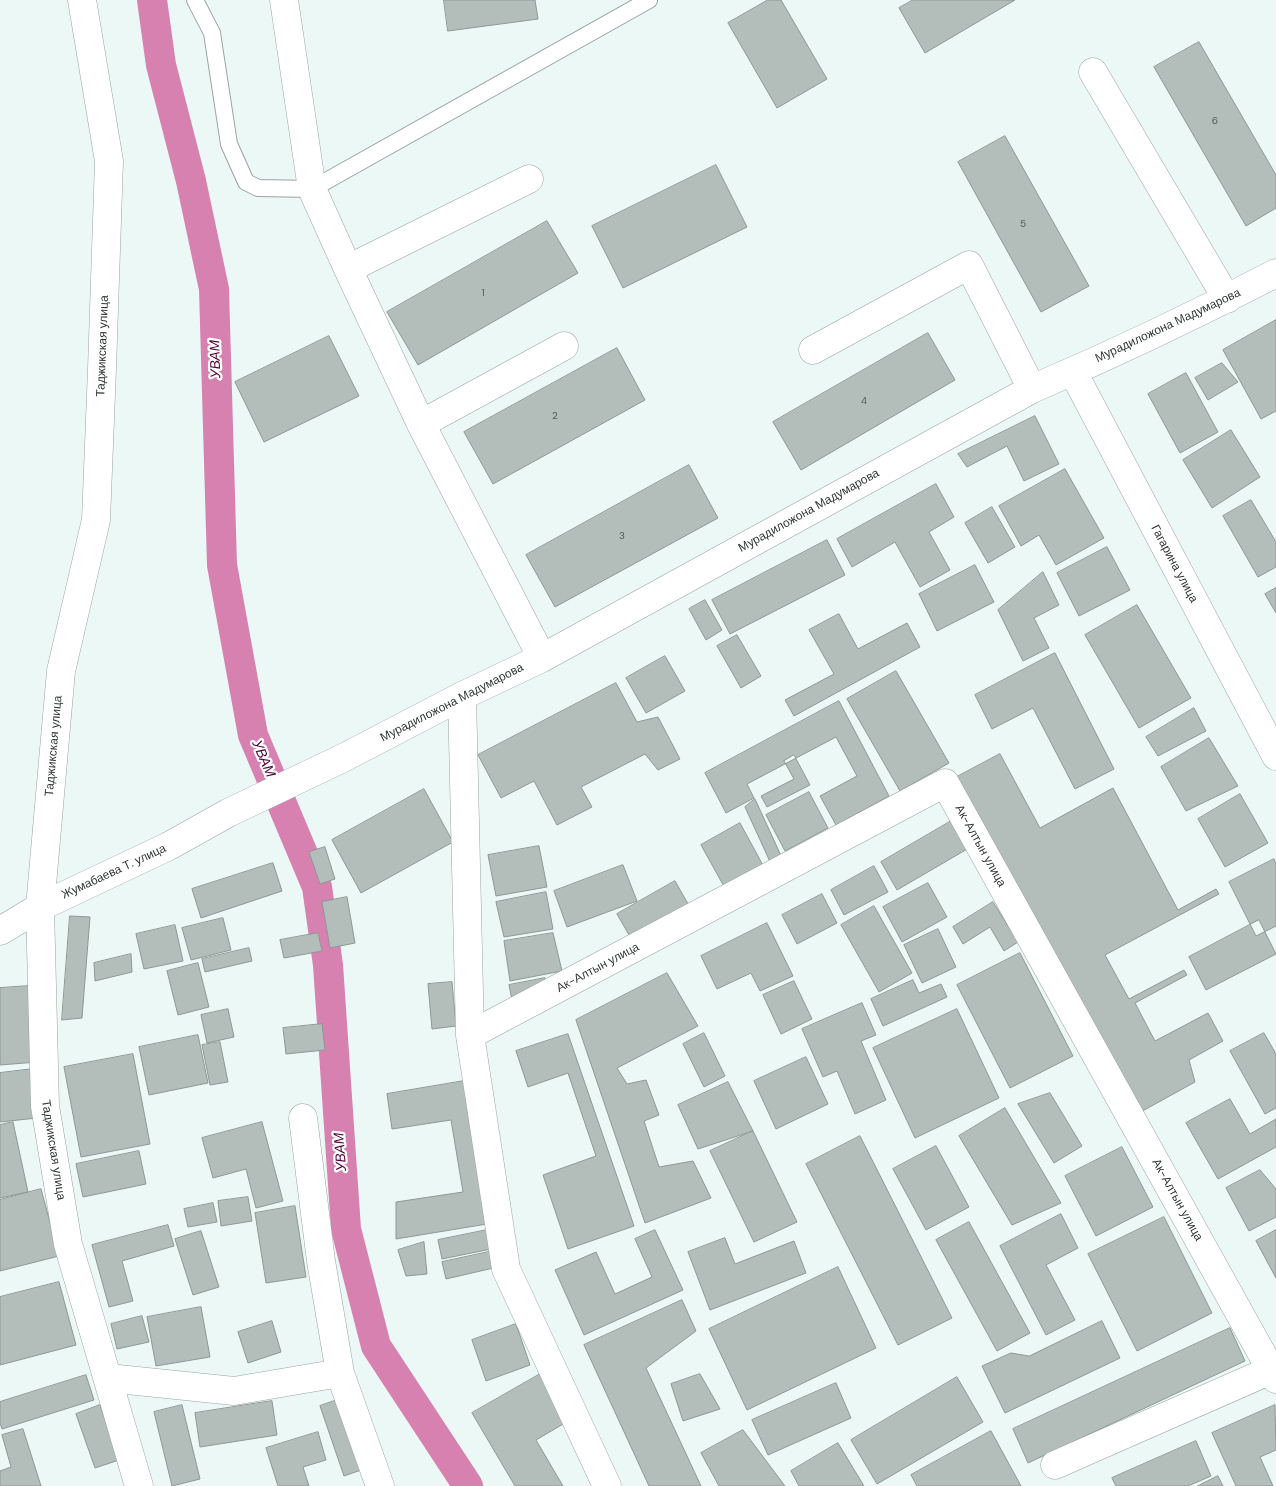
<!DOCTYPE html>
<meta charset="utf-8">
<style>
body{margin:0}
canvas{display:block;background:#ecf8f5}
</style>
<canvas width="1276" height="1486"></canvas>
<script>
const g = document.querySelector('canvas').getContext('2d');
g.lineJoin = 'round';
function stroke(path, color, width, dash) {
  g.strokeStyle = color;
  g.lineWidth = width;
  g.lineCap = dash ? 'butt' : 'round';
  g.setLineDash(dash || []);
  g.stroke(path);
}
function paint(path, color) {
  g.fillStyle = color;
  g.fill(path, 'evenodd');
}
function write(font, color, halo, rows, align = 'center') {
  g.font = font + ' "DM Sans",sans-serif';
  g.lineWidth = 4.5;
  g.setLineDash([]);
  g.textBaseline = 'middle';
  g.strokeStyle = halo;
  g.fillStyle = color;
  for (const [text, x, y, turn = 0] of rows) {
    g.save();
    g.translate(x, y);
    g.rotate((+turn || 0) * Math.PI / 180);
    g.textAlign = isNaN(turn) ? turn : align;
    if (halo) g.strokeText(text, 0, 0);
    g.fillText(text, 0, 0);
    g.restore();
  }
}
stroke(new Path2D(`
 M152 0 161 65 191 181 214 289 222 565 253 735 317 887 328 965 346 1229 376 1346 468 1486`), '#d781b0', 30);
const building = new Path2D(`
 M444 0H535L538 19 448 31Z
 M768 0H781L827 79 777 108 728 23Z
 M913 0H1015L925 53 899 8Z
 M1199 42 1276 175V208L1246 226 1154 67Z
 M1005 136 1089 286 1041 312 958 162Z
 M716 165 747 227 623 288 592 226Z
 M547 221 578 273 418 365 387 312Z
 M1276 320V411L1261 419 1223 350Z
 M928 333 955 380 801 470 773 422Z
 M329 336 359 396 264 442 235 382Z
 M617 348 645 400 493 484 464 432Z
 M1222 363 1238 382 1208 400 1195 378Z
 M1186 373 1218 432 1180 453 1148 394Z
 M1035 416 1059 464 1024 481 1007 446 967 467 958 454Z
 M1231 430 1260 477 1212 508 1183 460Z
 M689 465 718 518 555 607 526 555Z
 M1065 469 1104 538 1056 565 1039 535 1021 546 999 506Z
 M936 484 954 517 929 532 950 570 920 587 895 542 852 567 837 539Z
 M1251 500 1276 542V567L1258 577 1223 516Z
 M992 507 1015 547 988 563 965 523Z
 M827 540 845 575 730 634 712 600Z
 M1107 547 1130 590 1079 616 1057 573Z
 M975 565 994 602 937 631 919 594Z
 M1043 572 1059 605 1034 618 1049 648 1023 661 998 610Z
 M1276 588V613L1265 594Z
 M705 600 722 630 706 640 689 609Z
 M1137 605 1191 698 1139 728 1085 635Z
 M839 614 858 649 907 623 920 647 794 716 785 700 834 674 809 630Z
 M737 635 761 676 741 688 717 646Z
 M1055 653 1114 769 1075 789 1033 708 992 729 975 695Z
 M665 656 685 691 646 713 626 678Z
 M896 671 949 763 900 791 847 699Z
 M616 683 637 722 658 717 680 759 658 770 645 754 581 787 592 807 557 825 534 781 501 798 478 755Z
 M839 701 889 796 836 825 820 796 857 776 836 737 747 784 754 798 726 813 705 773Z
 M1194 708 1206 731 1158 756 1146 737Z
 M1209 738 1238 786 1186 811 1161 767Z
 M1000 754 1040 828 1113 788 1178 910 1216 889 1219 894 1105 955 1129 999 1184 970 1187 975 1135 1003 1155 1041 1208 1013 1223 1041 1189 1060 1195 1082 1137 1114 955 778Z
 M794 755 810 785 767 807 761 796 794 779 784 761Z
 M424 789 453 842 361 893 332 840Z
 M809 792 828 828 785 851 766 815Z
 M1240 794 1268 843 1225 867 1198 819Z
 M755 799 783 860 772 866 745 807Z
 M953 820 969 848 897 890 881 862Z
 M740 823 765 869 726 890 701 845Z
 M539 846 547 887 496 896 488 855Z
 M325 847 335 879 320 884 309 852Z
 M1274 859 1276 864V926L1256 936 1229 882Z
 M273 863 282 891 201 918 192 889Z
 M623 865 637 901 567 927 554 891Z
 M874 866 888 892 844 915 831 890Z
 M675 881 691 909 633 942 617 914Z
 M928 883 947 917 902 942 883 907Z
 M546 892 553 929 504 937 496 902Z
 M822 894 837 923 797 944 782 915Z
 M347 897 355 943 330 948 322 902Z
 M993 902 1018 942 1004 951 990 927 963 944 953 927Z
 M874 906 912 973 879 992 841 925Z
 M70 916 90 917 82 1018 62 1020Z
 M223 918 231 950 191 960 182 928Z
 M1259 920 1276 954 1206 990 1189 957Z
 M767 923 793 976 760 991 751 973 717 989 701 956Z
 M175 925 183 961 144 969 136 934Z
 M938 929 956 967 922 983 904 945Z
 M318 933 322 951 284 958 280 940Z
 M553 933 562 971 510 981 504 941Z
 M249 948 252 961 205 972 202 959Z
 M1020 953 1073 1056 1010 1088 957 985Z
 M131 954 132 972 95 981 94 963Z
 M198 963 209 1007 178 1015 167 971Z
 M667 973 698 1026 617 1068 627 1084 646 1080 659 1115 644 1121 659 1167 693 1161 711 1198 645 1223 576 1020Z
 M545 978 550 987 513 1005 509 985Z
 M913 980 919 993 941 984 947 997 883 1026 871 999Z
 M794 981 812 1019 781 1034 763 995Z
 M452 982 456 1026 432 1029 428 984Z
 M29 986 37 1062 0 1065V988Z
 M862 1003 876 1035 861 1041 886 1100 855 1114 837 1071 823 1077 802 1029Z
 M228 1009 234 1037 207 1043 201 1015Z
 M957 1009 999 1098 915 1138 873 1048Z
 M322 1024 325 1050 286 1054 283 1028Z
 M704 1033 725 1076 704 1087 683 1044Z
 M1264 1033 1276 1054V1108L1265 1114 1230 1051Z
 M568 1034 634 1226 568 1249 543 1175 596 1156 568 1073 528 1087 516 1051Z
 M198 1035 208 1083 149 1095 139 1047Z
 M220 1042 228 1082 210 1085 202 1045Z
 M133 1054 150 1144 81 1157 64 1067Z
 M806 1057 828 1104 776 1129 754 1081Z
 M33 1069 37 1118 0 1122V1073Z
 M464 1081 487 1224 396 1239V1202L463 1192 451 1120 392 1129 387 1094Z
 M728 1082 753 1131 698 1149 678 1105Z
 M1050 1093 1082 1146 1054 1163 1018 1104Z
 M1230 1099 1250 1134 1276 1119V1147L1218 1179 1186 1123Z
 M1005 1108 1061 1203 1012 1225 959 1136Z
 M13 1122 28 1192 0 1198V1125Z
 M262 1122 283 1201 256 1208 246 1169 213 1178 202 1138Z
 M753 1131 797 1222 754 1242 710 1151Z
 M860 1136 952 1318 898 1345 806 1164Z
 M936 1146 969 1207 926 1230 893 1169Z
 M1122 1147 1153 1207 1096 1236 1065 1176Z
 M139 1151 146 1184 83 1197 76 1164Z
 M1260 1170 1276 1189V1217L1249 1231 1226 1188Z
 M41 1189 59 1256 0 1271V1200Z
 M248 1197 252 1221 221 1226 218 1201Z
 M213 1203 217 1222 188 1227 184 1209Z
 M295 1206 306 1277 266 1283 255 1213Z
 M1061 1214 1078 1248 1046 1265 1075 1320 1046 1335 1000 1246Z
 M1164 1217 1212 1313 1137 1351 1088 1254Z
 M969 1222 1030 1333 997 1351 936 1240Z
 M168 1225 174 1246 122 1261 133 1301 109 1307 92 1245Z
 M492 1229 496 1248 442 1259 438 1240Z
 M655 1230 683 1290 584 1335 555 1270 596 1252 615 1294 652 1277 635 1239Z
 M1276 1230V1278L1256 1241Z
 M201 1231 219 1287 193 1295 175 1239Z
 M725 1238 735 1264 794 1241 806 1273 710 1310 688 1252Z
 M424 1242 427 1274 406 1276 398 1250Z
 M498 1250 502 1266 446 1279 442 1262Z
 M838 1267 876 1348 747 1410 709 1329Z
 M59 1282 76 1345 0 1365V1297Z
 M682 1300 696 1331 646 1368 701 1486H649L584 1345Z
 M201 1307 210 1357 156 1366 147 1317Z
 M142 1316 149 1342 117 1349 111 1324Z
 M272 1321 281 1352 248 1363 238 1332Z
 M1102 1321 1120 1358 1005 1413 982 1366 1011 1353 1029 1356Z
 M516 1324 530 1365 486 1381 472 1340Z
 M1230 1328 1245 1361 1028 1463 1013 1429Z
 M542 1373 570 1420 536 1440 563 1486H515L472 1413Z
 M700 1374 720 1409 683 1421 671 1384Z
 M86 1375 94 1400 2 1429 0 1423V1402Z
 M957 1377 983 1422 877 1484 851 1440Z
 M836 1383 851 1418 768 1455 752 1420Z
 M340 1399 364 1469 344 1476 320 1406Z
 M272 1401 277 1435 200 1447 195 1413Z
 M100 1405 119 1460 95 1468 76 1414Z
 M182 1405 200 1479 172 1486 154 1412Z
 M1275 1405 1276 1450 1260 1457 1273 1486H1236L1212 1433Z
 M23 1429 41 1486H0V1471L11 1467 2 1435Z
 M743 1430 785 1486H719L701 1453Z
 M991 1431 1021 1486H917L911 1475Z
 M318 1432 326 1460 303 1467 309 1486H278L266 1448Z
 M1196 1441 1211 1476 1188 1486H1116L1112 1478Z
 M838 1443 864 1486H799L791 1471Z
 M1218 1476 1223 1486H1198Z`);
paint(building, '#b3bebb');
stroke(building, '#8d9895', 1);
const service = new Path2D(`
 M195 0 212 33 229 144 246 182 258 188 312 189 649 0`);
const minor = new Path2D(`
 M82 0 109 161 102 369 96 520 61 671 40 907 45 1106 68 1244 139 1486
 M284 0 312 189 348 269
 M1093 72 1227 299
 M813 350 969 265 1032 389
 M1073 372 1276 756
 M421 424 348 269 529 179
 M542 658 421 424 564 346
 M462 696 470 1035 506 1269 607 1486
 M0 931 40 907 169 846 228 813 345 757 462 696 542 658 1032 389C1114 354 1196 315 1276 273
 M470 1035 945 783 1276 1379
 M303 1118 321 1261 340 1373 380 1486
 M108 1378 234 1391 340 1373
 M1055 1465 1271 1370`);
stroke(service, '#99a4a2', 18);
stroke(minor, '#99a4a2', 29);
stroke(service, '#fff', 16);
stroke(minor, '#fff', 28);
write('10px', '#525957', null, [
 ["6",1215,121],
 ["5",1023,224],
 ["1",483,293],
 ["4",864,401],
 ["2",555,416],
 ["3",622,536]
]);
write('12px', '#323736', '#fff', [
 ["Мурадиложона Мадумарова",1168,326,-25],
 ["Таджикская улица",103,346,-88],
 ["Мурадиложона Мадумарова",809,511,-29],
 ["Гагарина улица",1174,564,62],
 ["Мурадиложона Мадумарова",452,703,-27],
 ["Таджикская улица",54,746,-85],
 ["Ак-Алтын улица",980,846,61],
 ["Жумабаева Т. улица",114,872,-25],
 ["Ак-Алтын улица",598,968,-28],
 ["Таджикская улица",53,1150,81],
 ["Ак-Алтын улица",1177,1200,61]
]);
write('italic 14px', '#520338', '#fff', [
 ["УВАМ",216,359,-92],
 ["УВАМ",263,759,67],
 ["УВАМ",341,1152,-94]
]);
</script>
